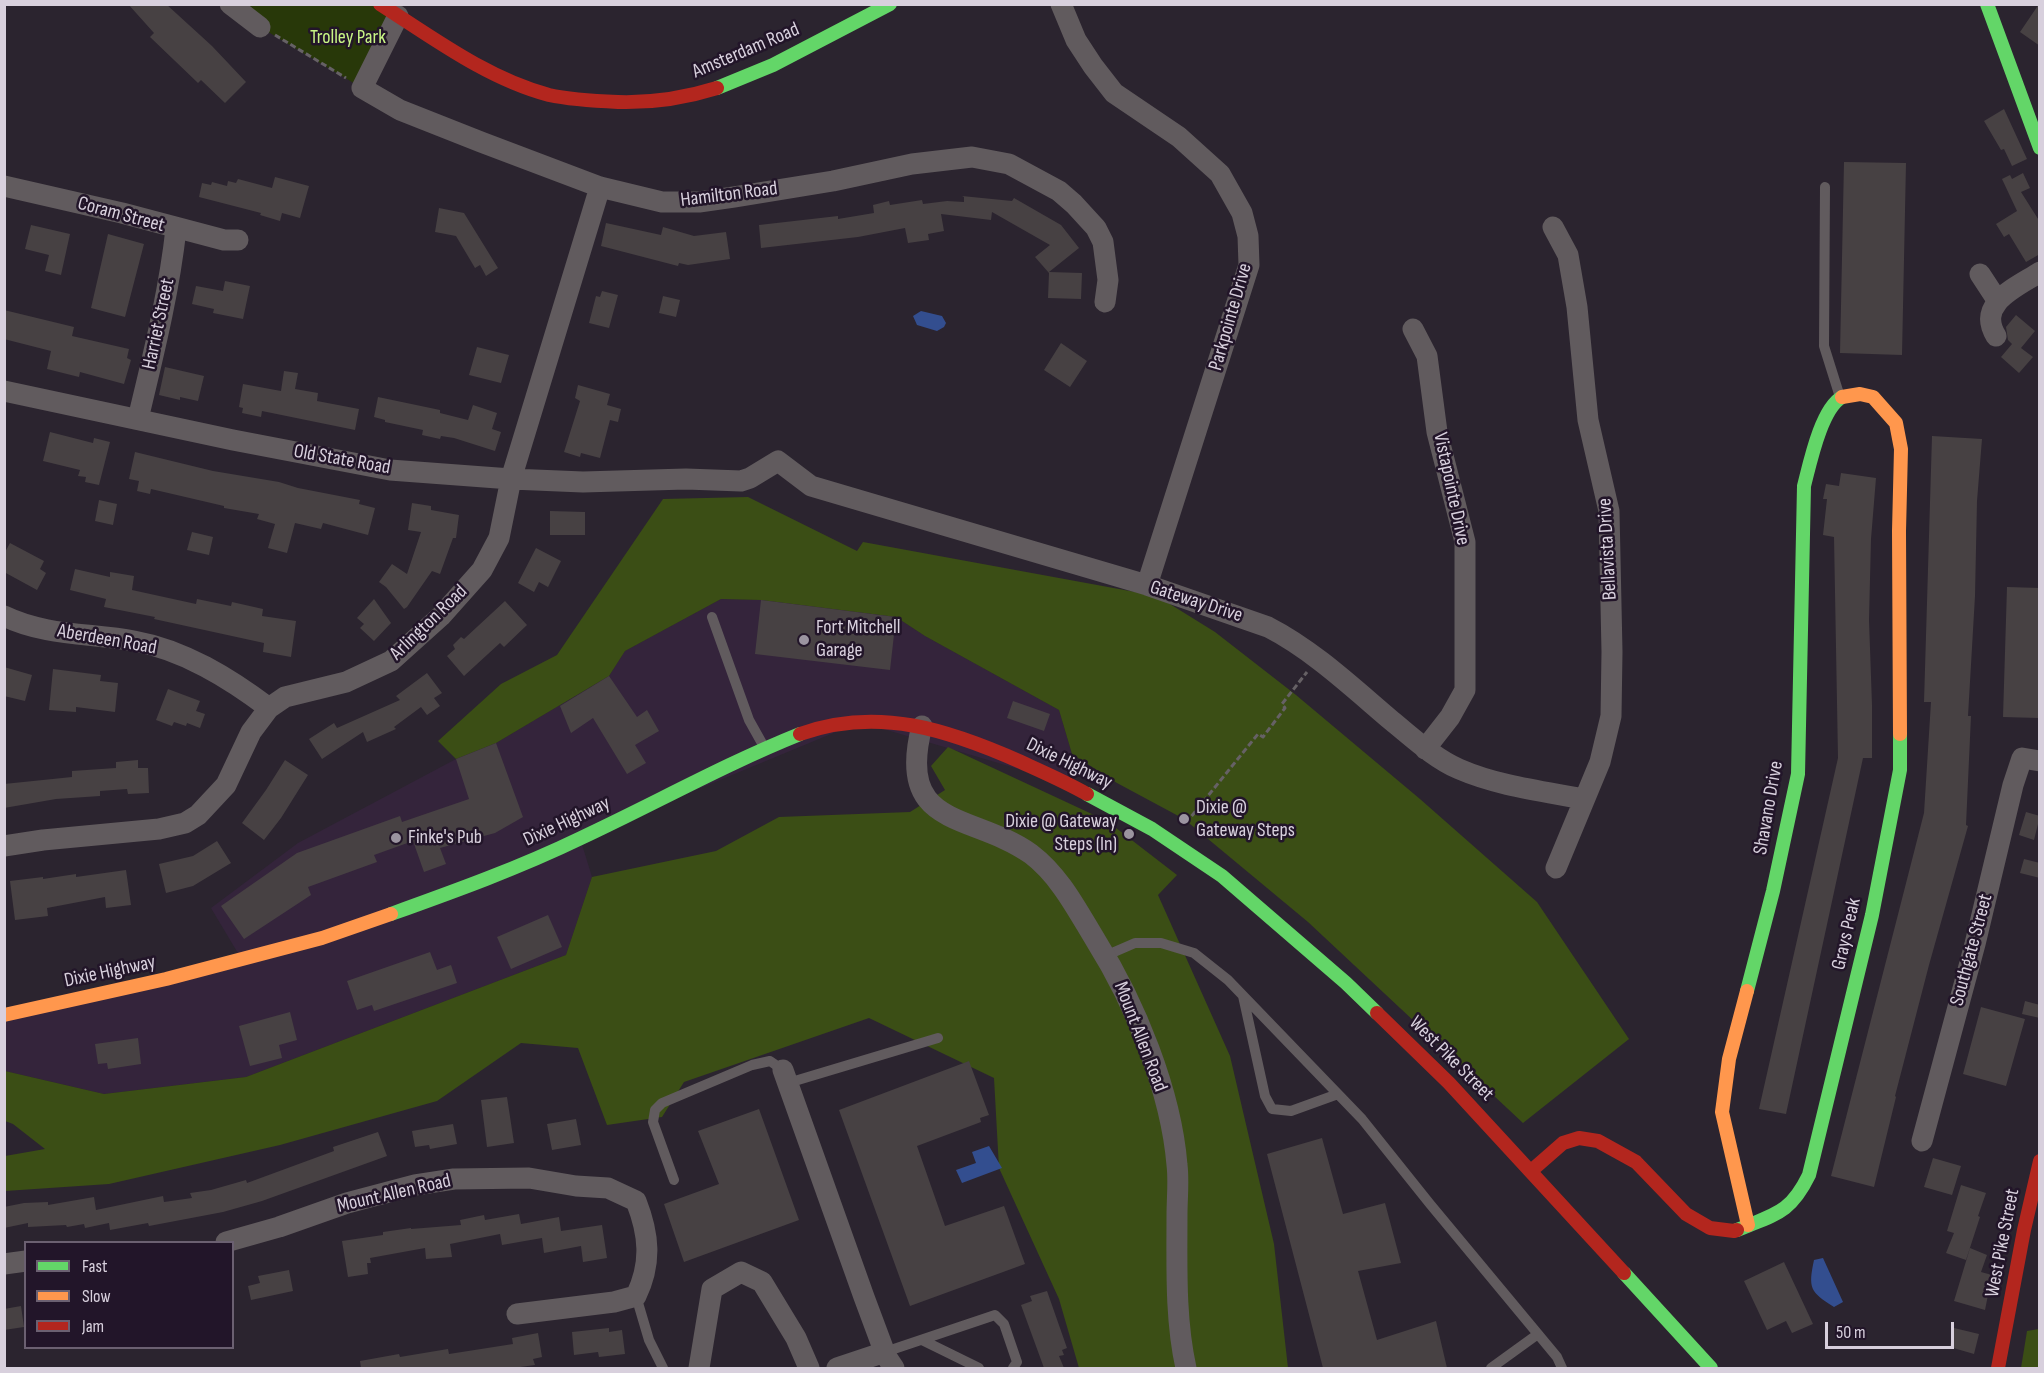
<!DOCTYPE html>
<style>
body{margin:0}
#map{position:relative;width:2044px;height:1373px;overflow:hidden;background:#2b242f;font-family:"Sofia Sans Condensed",sans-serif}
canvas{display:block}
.frame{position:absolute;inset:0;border:6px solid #d8d0dd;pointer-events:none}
.legend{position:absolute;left:24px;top:1241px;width:210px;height:108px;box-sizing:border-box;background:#221529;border:2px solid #6b6071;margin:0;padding:8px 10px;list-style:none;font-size:18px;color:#d8d0dd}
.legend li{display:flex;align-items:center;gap:12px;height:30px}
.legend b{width:30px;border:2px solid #6b6071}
.scale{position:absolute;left:1825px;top:1322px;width:129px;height:27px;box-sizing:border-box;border:3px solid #d8d0dd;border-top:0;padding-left:8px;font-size:18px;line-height:21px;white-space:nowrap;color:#d8d0dd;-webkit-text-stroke:4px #221529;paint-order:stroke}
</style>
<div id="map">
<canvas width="2044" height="1373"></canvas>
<div class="frame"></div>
<ul class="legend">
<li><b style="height:8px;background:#63d668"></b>Fast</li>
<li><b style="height:8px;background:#ff974d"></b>Slow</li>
<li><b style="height:8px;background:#b3261e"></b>Jam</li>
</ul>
<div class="scale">50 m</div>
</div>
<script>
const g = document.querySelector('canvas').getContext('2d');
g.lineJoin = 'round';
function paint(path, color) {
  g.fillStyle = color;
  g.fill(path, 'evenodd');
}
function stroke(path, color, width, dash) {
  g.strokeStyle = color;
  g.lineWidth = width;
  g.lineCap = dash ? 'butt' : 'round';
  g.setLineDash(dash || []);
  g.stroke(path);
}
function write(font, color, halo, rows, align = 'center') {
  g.font = font + ' "Sofia Sans Condensed",sans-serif';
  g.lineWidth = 5;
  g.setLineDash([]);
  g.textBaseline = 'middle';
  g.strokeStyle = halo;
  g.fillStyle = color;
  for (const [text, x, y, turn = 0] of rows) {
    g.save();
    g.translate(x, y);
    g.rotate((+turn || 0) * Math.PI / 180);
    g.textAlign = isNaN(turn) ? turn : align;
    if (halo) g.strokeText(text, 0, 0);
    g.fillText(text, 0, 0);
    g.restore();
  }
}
paint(new Path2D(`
 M721 599 761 600 896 617 925 636 1059 710 1072 754 1069 784 860 722 580 838 592 877 566 955 246 1077 104 1094 5 1071V1015L242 960 211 908 298 843 456 759 496 743 609 676 625 651Z`), '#34243b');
paint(new Path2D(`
 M230 5H380L398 16 362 88 260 27Z`), '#283809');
paint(new Path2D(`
 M748 497 857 551 863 542 1157 596 1215 632 1296 695 1420 799 1537 902 1629 1039 1523 1123 1308 922 1184 819 1117 783 1072 754 1059 710 925 636 896 617 761 600 721 599 625 651 609 676 496 743 456 759 438 741 501 684 557 655 663 499Z
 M948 747 1107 821 1177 875 1158 895 1230 1056 1274 1244 1288 1368H1079L1059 1299 999 1168 994 1078 869 1018 684 1082 662 1117 607 1125 578 1048 521 1043 437 1101 280 1145 109 1184 5 1191V1156L45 1149 13 1124 5 1121V1071L104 1094 246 1077 566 955 592 877 716 851 779 817 910 812 945 790 931 766Z
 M2039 1329V1368H2021L2027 1331Z`), '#3b4e15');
paint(new Path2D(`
 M921 311 942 316 946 323 944 327 937 331 917 325 913 316Z
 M989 1146 1002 1168 962 1183 956 1170 976 1163 972 1152Z
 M1823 1258 1843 1302 1834 1307C1810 1292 1808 1288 1814 1260Z`), '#334e8f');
paint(new Path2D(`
 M128 4H166L212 46 246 82 225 103 201 80 198 83 150 37 154 33Z
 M2039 4H2040V46L2020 32Z
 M2004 109 2027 159 2012 166 2004 149 2001 150 1984 121Z
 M1844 162 1906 163 1902 355 1840 353Z
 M2023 173 2030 188 2021 192 2040 222V254L2026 262 2009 234 2004 237 1996 224 2017 211 2002 179 2010 175 2012 179Z
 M275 177 309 186 300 218 282 213 280 221 260 215 261 213 199 197 202 183 211 185 212 182 227 186 228 181 236 183 238 179 272 188Z
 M962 196 1012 201 1014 198 1061 225 1079 248 1049 272 1082 273 1081 299 1048 298 1049 273 1035 257 1050 245 992 212 991 220 941 214 944 231 928 234 929 240 908 243 905 228 858 237 761 248 759 225 838 216V219L874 213 873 205 889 201 890 205 922 200 923 204 947 201 964 202V197Z
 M439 208 464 213 498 268 486 276 480 265 475 268 456 236 435 232Z
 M606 223 661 235 663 227 694 236 726 232 730 259 688 265 679 263 678 266 601 246Z
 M31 225 70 234 61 275 45 271 49 255 25 249Z
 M108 234 144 244 125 317 91 308Z
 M225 281 250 286 243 319 213 313 214 309 192 304 196 286 223 291Z
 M602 291 618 295 609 328 589 323 596 296 600 297Z
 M663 296 680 300 676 317 659 313Z
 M4 310 74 327 72 336 129 349 127 358 131 360 124 384 80 372 79 377 47 369 51 351 4 339Z
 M2016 315 2035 331 2021 348 2033 357 2019 373 2001 357 2012 344 2008 340 2006 327Z
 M1061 343 1087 361 1070 387 1044 370Z
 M477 347 509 355 501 383 469 375Z
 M165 367 204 376 198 401 180 397V400L159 395Z
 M284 371 298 373 295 389 318 393 317 401 359 409 355 430 262 411 261 417 242 413 243 408 239 407 243 384 281 391Z
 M578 385 610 394 607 405 621 409 618 422 610 420 600 458 581 453 580 457 564 452 580 401 575 398Z
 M378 397 440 410V413L468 420 473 405 497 413 492 429 501 432 495 451 454 438 441 436 440 439 422 435 423 430 385 422V420L374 417Z
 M50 432 93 443 94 438 110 442 99 485 85 482 86 477 78 476 80 470 43 461Z
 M1932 436 1982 439 1977 501 1975 596 1968 716H1971L1966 825 1968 826 1929 965 1895 1096 1896 1097 1874 1187 1831 1176 1924 813 1931 702H1924Z
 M135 452 213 471 279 482 298 488 360 500 359 504 375 508 368 535 323 523 321 529 295 523 287 553 268 548 275 524 257 519 259 514 224 508V506L151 489 150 494 137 491 139 481 129 479Z
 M1841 473 1876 478 1871 539 1869 620 1872 705V758H1863L1786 1114 1759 1109 1838 758 1834 537 1823 535 1827 499H1823L1826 484 1839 486Z
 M99 500 117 504 113 525 95 521Z
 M412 503 431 506V510L459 515 456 538H453L440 574 432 571 407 607 404 609 386 587 379 582 392 564 407 574 421 532 408 530Z
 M550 511 585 512V535H550Z
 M192 532 213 537 209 555 187 550Z
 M10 543 44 561 40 569 46 573 37 590 4 572V554Z
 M536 548 561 561 548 587 539 582 534 592 518 583Z
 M75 569 110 577V572L134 576 132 590 196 604 197 599 231 606 232 602 263 609 262 616 296 621 291 657 263 652 264 643 154 619 155 617 104 607 106 599 70 590Z
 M2007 587 2040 588 2038 718 2003 717Z
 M374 599 391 623 374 641 360 628 364 624 357 618Z
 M761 600 896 617 890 670 755 654Z
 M505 601 527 625 504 647 500 643 464 676 447 656 455 649 453 645 461 637 464 639Z
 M4 667 32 675 25 701 4 696Z
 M53 669 101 675 100 681 118 683 115 712 76 707V712L49 710Z
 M427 673 442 693 434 698 440 706 427 715 421 707 394 727 396 729 367 742 363 732 322 759 309 739 334 723 337 728 400 700 396 696Z
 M609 676 637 717 647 710 659 731 635 745 646 763 627 774 593 718 571 733 560 706Z
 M168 689 200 701 196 711 205 714 200 728 187 723 186 726 174 722 172 726 156 720Z
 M1013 701 1050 714 1044 731 1007 718Z
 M496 743 523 817 495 833 440 848 446 864 424 872 413 841 374 855 377 862 308 887 311 895 244 939 221 906 297 853 400 816 402 822 469 799 456 759Z
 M138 760V768H148L149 793 128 794 127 789 100 791V796L56 799 4 808V784L72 777V771L116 768V762Z
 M285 760 308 775 281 818 264 840 242 823 266 790Z
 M2026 812 2040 816 2034 840 2019 835Z
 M217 841 231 863 193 886 166 893 159 864 193 856Z
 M2024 859 2040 863V878L2020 873Z
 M126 870 131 905 106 908 105 897 47 908 48 916 15 920 10 881 43 877V879L76 874V877Z
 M548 915 562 947 511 969 497 937Z
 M430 952 437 970 451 965 457 983 374 1011 372 1005 357 1010 347 981Z
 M2025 1001 2040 1005V1018L2022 1014Z
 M1981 1007 2025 1019 2006 1086 1963 1074Z
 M290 1012 297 1040 279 1045 282 1058 250 1066 239 1026Z
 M138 1038 141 1064 108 1069 107 1063 98 1064 95 1044Z
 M969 1061 989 1115 980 1118 981 1122 917 1146 945 1226 1004 1206 1025 1264 910 1306 839 1110Z
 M507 1097 514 1143 487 1147 481 1100Z
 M759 1109 799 1220 684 1262 664 1204 719 1184 698 1131Z
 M576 1119 581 1145 552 1150 547 1124Z
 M453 1124 457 1144 430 1149 429 1145 415 1147 412 1131Z
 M378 1132 387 1156 262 1201 223 1212 149 1226 148 1223 110 1230 109 1223 85 1228 84 1224 67 1227 66 1225 28 1227V1223L4 1228V1207L24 1203 48 1202V1205L94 1197 96 1210 163 1196 164 1202 192 1198 190 1193 211 1190 246 1180 247 1183 334 1151 333 1147Z
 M1322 1138 1343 1214 1385 1203 1401 1263 1358 1271 1377 1340 1436 1321 1447 1368H1323L1267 1154Z
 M1933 1158 1961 1166 1952 1195 1924 1187Z
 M1961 1185 1986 1193 1978 1216 1980 1217 1966 1260 1946 1253 1954 1233 1947 1231Z
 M519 1214 521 1224 559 1217 561 1231 602 1225 607 1258 583 1262 581 1246 544 1253 542 1238 502 1245 500 1234 450 1244 452 1257 426 1259 425 1248 370 1258 371 1263H367L368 1274 348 1277 342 1241 383 1235V1232L411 1228V1229L461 1225 460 1220 484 1215 485 1220Z
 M1970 1248 1987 1255 1981 1272 1992 1275 1985 1310 1954 1301Z
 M1784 1262 1813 1324 1792 1333 1786 1321 1767 1330 1744 1281Z
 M289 1270 293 1291 251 1300 248 1286 260 1283 258 1276Z
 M1047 1291 1067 1348 1062 1350 1064 1355 1059 1356 1064 1368H1044L1021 1305 1032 1301 1030 1296Z
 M21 1306 24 1327 4 1330V1309Z
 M609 1328V1332L622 1330 625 1354 599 1357 598 1352 574 1355 572 1332Z
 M1954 1328 1979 1334 1974 1354 1950 1347Z
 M538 1333 542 1357 533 1359 535 1365 513 1368H361L360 1361 399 1354 400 1357 448 1349 449 1354 513 1344 512 1338Z`), '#474143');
stroke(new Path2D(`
 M275 35 346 78
 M1186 823 1258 734 1263 737 1285 708 1282 704 1307 672`), '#666165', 3, [6, 3]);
stroke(new Path2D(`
 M1825 187 1824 346 1840 397
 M712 617 749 720 763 745
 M1105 956 1135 943H1161L1194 953 1228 980 1362 1119 1430 1204 1557 1357 1562 1368
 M1243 996 1265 1096 1272 1109 1291 1111 1338 1094
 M788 1083 938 1038
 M674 1180 653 1122 655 1110 662 1103 752 1065 770 1061 783 1070
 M636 1296 649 1340 663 1368
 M922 1340 979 1368
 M885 1352 995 1315 1004 1324 1017 1362 1013 1368
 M1491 1368 1538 1334`), '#615b5e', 10);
stroke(new Path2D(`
 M230 4 260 27
 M1061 4 1076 40 1093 66 1114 93 1179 137 1220 174 1242 213 1248 236 1249 265 1147 585
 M398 16 362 88 400 110 481 142 600 187 662 202H699L734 197 833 181 912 164 972 157 1009 164 1059 191 1074 204 1096 228 1103 242 1108 280 1105 302
 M4 186 122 213 224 240H238
 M1553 227 1568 255 1577 307 1588 420 1609 511 1612 652 1611 716 1600 762 1556 868
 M1980 274 1997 300
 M1413 329 1427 356 1437 432 1465 542V690L1450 717 1425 749
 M1996 336C1976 303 2017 287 2040 272
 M4 391 233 440 390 470 511 479 583 482 686 479 741 481 750 478 778 461 811 486 1147 585 1268 627C1313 650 1353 688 1392 721 1413 738 1434 758 1459 769 1498 786 1542 791 1584 799
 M138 419C153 356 169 293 176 229
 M4 616C45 636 91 633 134 641 184 650 229 678 269 708
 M922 726C895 830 972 812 1031 854 1060 876 1077 910 1096 941 1135 1003 1171 1091 1177 1165 1179 1181 1177 1198 1177 1215 1177 1265 1175 1319 1186 1368
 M4 846 43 840 159 829 185 823 198 815 226 785 251 732 269 708 285 697 346 682 391 661 441 616 482 570 499 538 511 479 600 187
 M783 1070 864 1297 886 1356 894 1368
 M1922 1141 1975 944 2013 785 2022 758 2040 761
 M226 1242 279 1227 347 1203 415 1185 454 1179 529 1178 576 1186 608 1188 636 1201C649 1234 652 1263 636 1296L614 1302 517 1314
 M4 1264 26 1261
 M699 1368 712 1289 741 1272 762 1282 796 1338 809 1368
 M837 1368 885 1352`), '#615b5e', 21);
stroke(new Path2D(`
 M1987 4 2040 148
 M717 88 773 65 890 4
 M1087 794 1152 829 1222 876 1346 983 1377 1013
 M391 914C455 891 519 868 581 838 654 804 725 764 800 734
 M1747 991 1773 891 1798 774 1804 486C1810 463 1821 409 1842 397
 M1737 1230C1775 1214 1790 1214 1809 1175L1872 915 1900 770V734
 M1624 1273 1711 1368`), '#63d668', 14);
stroke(new Path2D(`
 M1842 397 1860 394 1873 397 1896 423 1901 449 1899 531 1900 734
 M1747 991 1729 1059 1722 1112 1748 1225
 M4 1015 166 979 322 938 391 914`), '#ff974d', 14);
stroke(new Path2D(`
 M380 4C433 38 488 79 549 95 572 100 595 101 618 102 652 103 685 98 717 88
 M800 734C878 706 949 730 1021 762 1043 772 1066 782 1087 794
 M1377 1013 1449 1083 1624 1273
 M1531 1171 1563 1143 1579 1138 1598 1141 1636 1162 1686 1214 1710 1228 1734 1231 1737 1230
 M1998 1368 2024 1230 2040 1161`), '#b3261e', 14);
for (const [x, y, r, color] of [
 [804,640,6,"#9b94a0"],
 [1184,819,6,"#9b94a0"],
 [1129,834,6,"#9b94a0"],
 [396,838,6,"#9b94a0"]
]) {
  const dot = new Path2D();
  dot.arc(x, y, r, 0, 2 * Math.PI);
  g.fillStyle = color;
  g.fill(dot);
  stroke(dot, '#221529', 2);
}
write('20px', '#c8f685', '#221529', [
 ["Trolley Park",348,38]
]);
write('20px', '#d8d0dd', '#221529', [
 ["Amsterdam Road",746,51,-23],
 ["Hamilton Road",729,195,-7],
 ["Coram Street",121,215,15],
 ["Parkpointe Drive",1231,317,-74],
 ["Harriet Street",159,324,-78],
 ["Old State Road",342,460,10],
 ["Vistapointe Drive",1451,489,78],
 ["Bellavista Drive",1608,549,-93],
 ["Gateway Drive",1196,602,18],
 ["Arlington Road",429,623,-44],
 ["Aberdeen Road",107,640,10],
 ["Dixie Highway",1069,764,26],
 ["Shavano Drive",1769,808,-80],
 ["Dixie Highway",567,822,-25],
 ["Grays Peak",1847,934,-77],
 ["Southgate Street",1972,950,-75],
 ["Dixie Highway",110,972,-12],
 ["Mount Allen Road",1140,1037,69],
 ["West Pike Street",1451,1059,45],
 ["Mount Allen Road",394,1194,-13],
 ["West Pike Street",2003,1243,-79]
]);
write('20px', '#d8d0dd', '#221529', [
 ["Fort Mitchell",816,628],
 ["Garage",816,651],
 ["Dixie @",1196,808],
 ["Gateway Steps",1196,831],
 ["Dixie @ Gateway",1117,822,"right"],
 ["Steps (In)",1117,845,"right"],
 ["Finke's Pub",408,838]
], 'left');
</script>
